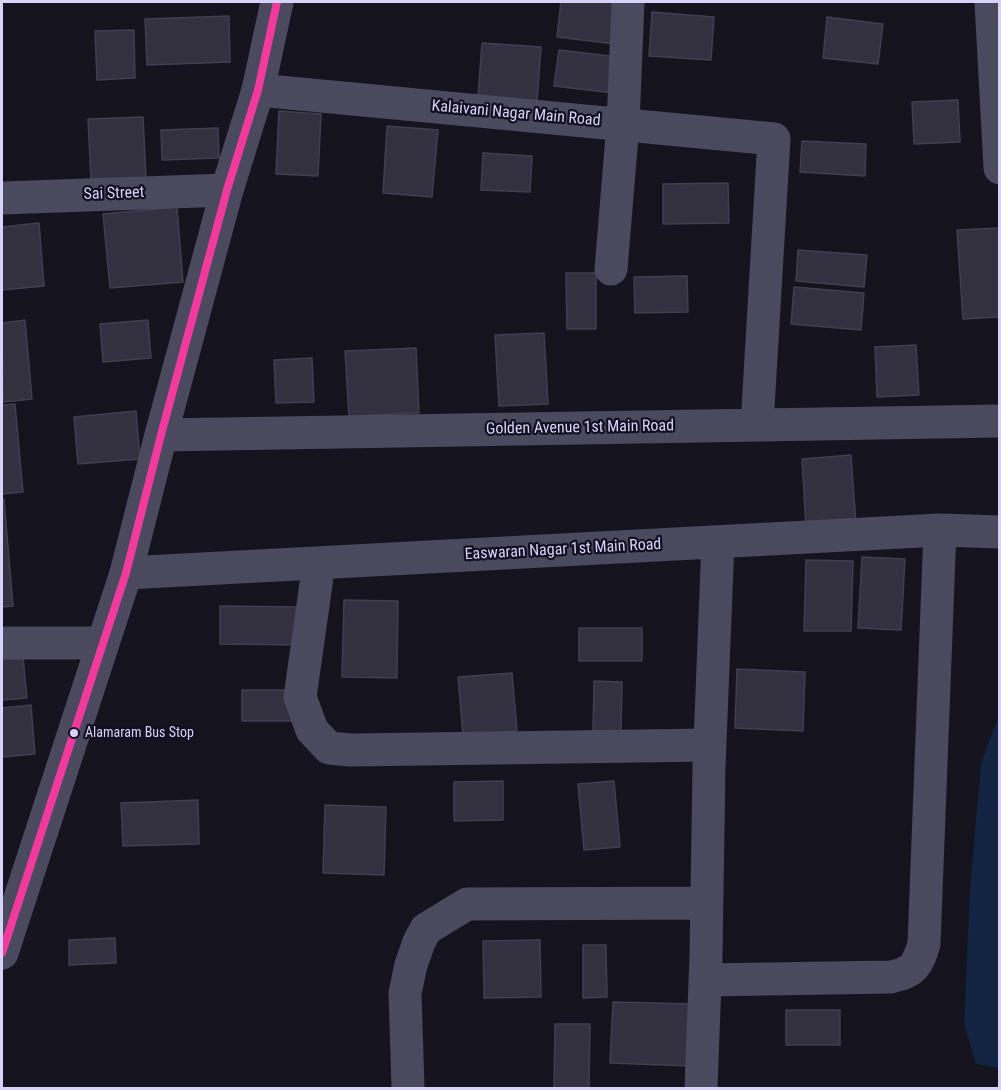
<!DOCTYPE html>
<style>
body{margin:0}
#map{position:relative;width:1001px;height:1090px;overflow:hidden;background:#15131d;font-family:"Roboto Condensed",sans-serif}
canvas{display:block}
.frame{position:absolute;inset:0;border:3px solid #d8d2fb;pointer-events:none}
</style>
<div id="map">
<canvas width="1001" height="1090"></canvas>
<div class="frame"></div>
</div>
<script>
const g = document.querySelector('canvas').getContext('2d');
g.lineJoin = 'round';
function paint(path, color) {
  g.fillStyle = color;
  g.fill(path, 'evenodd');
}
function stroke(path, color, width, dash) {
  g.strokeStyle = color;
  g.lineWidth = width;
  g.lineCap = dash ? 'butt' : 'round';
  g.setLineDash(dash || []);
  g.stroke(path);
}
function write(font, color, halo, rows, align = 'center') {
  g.font = font + ' "Roboto Condensed",sans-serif';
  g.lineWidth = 4.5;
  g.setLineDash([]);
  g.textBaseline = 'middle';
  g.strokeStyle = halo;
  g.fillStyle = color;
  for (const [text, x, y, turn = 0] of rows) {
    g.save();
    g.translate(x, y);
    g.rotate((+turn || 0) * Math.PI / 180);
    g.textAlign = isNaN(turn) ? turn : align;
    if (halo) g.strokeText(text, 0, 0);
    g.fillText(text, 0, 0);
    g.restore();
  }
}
paint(new Path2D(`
 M999 715 1000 1068H999L976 1064 964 1023 970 890 981 763Z`), '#122442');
const building = new Path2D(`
 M561 2H620L615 44 557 37Z
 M652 12 714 17 711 60 649 56Z
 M229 16 230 62 147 65 145 19Z
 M827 17 883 24 878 64 823 58Z
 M134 30 135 78 97 80 95 31Z
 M482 43 541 47 537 102 478 97Z
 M559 50 619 57 614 93 554 86Z
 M958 100 960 142 914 144 912 102Z
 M279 111 321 114 318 176 276 174Z
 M143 117 146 178 91 180 88 119Z
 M387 126 438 130 432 197 383 193Z
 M218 128 219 158 162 160 161 130Z
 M802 141 866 144 865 176 800 172Z
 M483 153 532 156 530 192 481 190Z
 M728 183 729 223 663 224V184Z
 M177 207 183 282 110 288 103 214Z
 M39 223 44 286 2 290V227Z
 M1000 228V317L963 319 957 230Z
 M798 250 867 255 864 287 796 281Z
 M566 273H596V329H567Z
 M687 276 688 312 635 313 634 277Z
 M794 287 864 293 861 330 791 324Z
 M25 320 32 399 3 402 2 323Z
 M148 320 151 358 103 362 100 324Z
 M544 333 548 404 499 406 495 335Z
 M916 345 919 395 877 397 875 347Z
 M416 348 419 413 349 416 345 351Z
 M312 358 314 402 276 403 274 360Z
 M15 404 23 492 2 494V405Z
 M136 411 140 459 78 464 74 417Z
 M851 455 856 525 806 527 802 459Z
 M4 499 13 606 2 607V500Z
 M862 557 905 559 901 630 858 628Z
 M806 560 853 561 851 631H804Z
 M344 600 398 601 397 678 342 677Z
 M220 606 301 607 300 645 220 644Z
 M579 628H642V661H579Z
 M22 648 27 698 2 700V650Z
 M737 669 805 672 803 731 735 728Z
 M512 673 517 731 463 736 458 677Z
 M594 681 622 682 621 732 593 731Z
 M242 690H295V721H242Z
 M31 705 35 754 2 757V708Z
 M503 781V820L454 821V782Z
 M614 781 620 847 584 850 578 784Z
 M198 800 199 844 123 846 121 803Z
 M325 805 386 807 384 875 323 873Z
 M115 938 116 963 69 965V940Z
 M540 940 541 997 484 998 483 941Z
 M583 945H606L607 997 583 998Z
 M613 1002 693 1004 690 1066 610 1063Z
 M786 1010H840V1045H786Z
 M555 1024H590L589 1088H554Z`);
paint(building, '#33313f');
stroke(building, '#413e50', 1.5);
stroke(new Path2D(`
 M991 2 1000 168
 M258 90 774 139 757 425
 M2 198 227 190
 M611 269 623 124 628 2
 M161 435 1000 421
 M319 563 300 697 312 730 329 748 351 750 710 745
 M126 573 940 530 1000 532
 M2 643H102
 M705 980 891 977C914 972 917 966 924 944L940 530
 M408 1088 405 993 411 965 419 942 426 929 467 904 707 903
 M701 1088 706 956 709 767 718 542`), '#4a495d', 33);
stroke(new Path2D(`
 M2 953 126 573 161 435 227 190 258 90 277 2`), '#4a495d', 33);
stroke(new Path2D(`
 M2 953 126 573 161 435 227 190 258 90 277 2`), '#f13a9d', 8);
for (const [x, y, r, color] of [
 [74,733,5,"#d8d2fb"]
]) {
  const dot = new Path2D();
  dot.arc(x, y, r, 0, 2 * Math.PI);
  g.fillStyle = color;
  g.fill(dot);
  stroke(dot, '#120f21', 2);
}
write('14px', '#d8d2fb', '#120f21', [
 ["Alamaram Bus Stop",85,733]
], 'left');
write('16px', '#d8d2fb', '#120f21', [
 ["Kalaivani Nagar Main Road",516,114,5],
 ["Sai Street",114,194,-2],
 ["Golden Avenue 1st Main Road",580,428,-1],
 ["Easwaran Nagar 1st Main Road",563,550,-3]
]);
</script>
